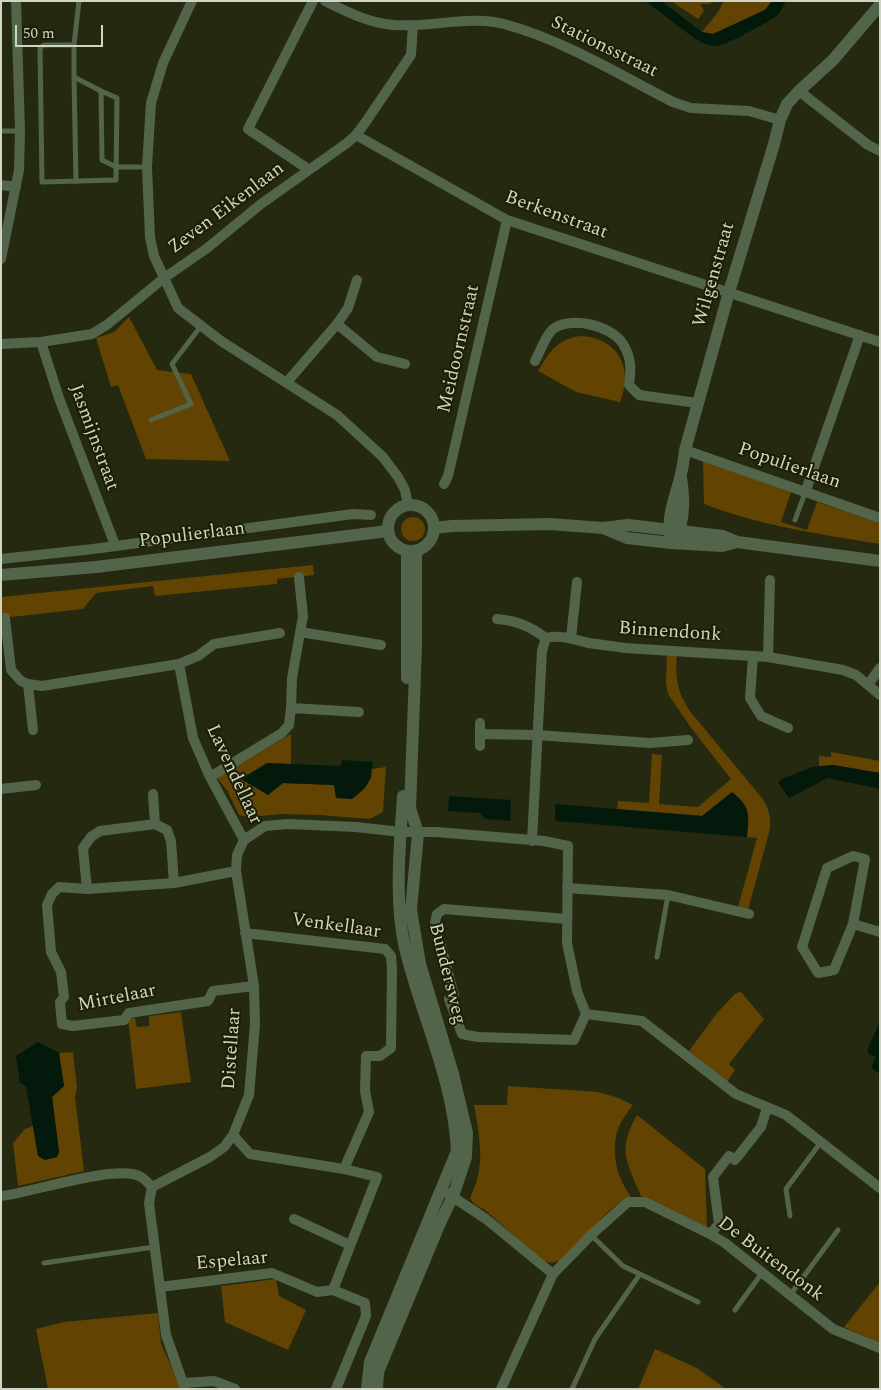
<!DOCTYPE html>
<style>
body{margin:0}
#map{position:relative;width:881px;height:1390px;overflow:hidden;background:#25290f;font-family:Spectral,serif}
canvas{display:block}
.frame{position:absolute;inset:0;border:2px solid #d0d4c4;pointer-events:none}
.scale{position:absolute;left:15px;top:25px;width:88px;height:22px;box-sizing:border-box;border:2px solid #d0d4c4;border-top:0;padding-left:6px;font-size:15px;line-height:18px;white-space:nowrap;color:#d0d4c4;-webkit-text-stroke:4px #1b1f05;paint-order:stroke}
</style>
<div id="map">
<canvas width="881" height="1390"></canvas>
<div class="frame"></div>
<div class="scale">50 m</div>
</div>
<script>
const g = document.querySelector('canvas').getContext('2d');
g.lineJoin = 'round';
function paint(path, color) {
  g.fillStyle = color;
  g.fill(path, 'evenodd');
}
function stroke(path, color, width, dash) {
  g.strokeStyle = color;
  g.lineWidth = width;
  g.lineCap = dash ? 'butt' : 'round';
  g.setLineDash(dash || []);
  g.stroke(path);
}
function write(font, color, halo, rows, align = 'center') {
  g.font = font + ' Spectral,serif';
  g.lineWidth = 4;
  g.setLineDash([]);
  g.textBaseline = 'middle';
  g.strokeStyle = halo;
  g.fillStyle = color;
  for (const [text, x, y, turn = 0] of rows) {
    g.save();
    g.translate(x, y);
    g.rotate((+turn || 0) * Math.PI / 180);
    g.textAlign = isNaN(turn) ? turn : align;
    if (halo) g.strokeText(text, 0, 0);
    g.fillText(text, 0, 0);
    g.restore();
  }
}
paint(new Path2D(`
 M671 1H717L708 4H700L704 11 698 19Z
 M724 1H772L765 10 713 34 702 32 718 12Z
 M129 317 157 370 191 374 230 461 146 459 118 385 111 387 96 338 114 332Z
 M580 336C604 336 625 352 625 378 625 386 623 394 620 402L576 392 538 371C549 352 558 339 580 336Z
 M703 461 791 492 781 522 807 530 817 502 880 523V544C819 534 762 526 704 504Z
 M401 529a12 12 0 1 1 24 0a12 12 0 1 1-24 0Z
 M313 565 314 575 277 579V584L155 596 153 586 96 593 83 609 11 617 1 614V597Z
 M667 653 677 654C675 678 677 690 689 710L762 798C769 809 771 817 770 829L748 910 738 907 757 838 747 837C749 815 751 808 733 793L702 816 617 809 618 801 649 803 652 754 662 755 659 804 698 807 731 779 692 729 668 694 666 683Z
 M291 734V764L267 763 283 783 335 785 336 798 371 779 372 769 386 767 383 812 370 819 320 815 284 814 248 817 239 815 227 790 217 778Z
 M831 752 880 761V773L833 765 819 766V756L831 757Z
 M741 992 764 1019 729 1064 735 1070 727 1082 689 1051 717 1013 736 993Z
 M181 1012 191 1082 136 1089 128 1019 135 1018 137 1027 149 1026V1016Z
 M73 1052 77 1088 75 1097 84 1171 18 1186 13 1143 25 1129 33 1126 38 1156 59 1152 52 1097 64 1086 59 1053Z
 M508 1086 598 1092 616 1097 633 1105C626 1114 618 1125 616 1136 612 1157 618 1180 631 1196 608 1205 577 1246 562 1266L558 1261 551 1263 541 1260 485 1210 474 1204 470 1198C486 1166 480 1139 474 1105H507Z
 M637 1115 705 1169 707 1227 641 1196C627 1163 617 1149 637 1115Z
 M276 1279 279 1296 306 1310 288 1350 225 1322 221 1286Z
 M880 1282V1343L844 1327Z
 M158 1313 161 1344 176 1376 180 1389H48L36 1329 64 1322Z
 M655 1349 697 1368 726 1389H638Z`), '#624302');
paint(new Path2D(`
 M645 1H661L702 32 713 34 765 10 772 1H786C783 7 780 13 775 17 766 23 725 46 716 46 708 46 700 42 694 38Z
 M342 760 373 762C370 783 369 786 352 799L336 798 334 785 283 783 268 795 241 779 267 763 340 766Z
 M833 765 880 773V789L828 778 789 798 778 782 782 779 812 767Z
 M732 792C751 808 749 814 747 837L557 821 555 819V804L702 816Z
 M449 796 511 800 510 821 485 819 480 813 448 811Z
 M880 1021V1074L871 1068 876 1057 870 1055 867 1051Z
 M38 1042 59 1053 64 1086 52 1097 59 1152 57 1157 45 1160 38 1156 26 1086 20 1083 16 1056Z`), '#02190c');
stroke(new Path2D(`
 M79 1 74 45V77L101 91
 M74 45H44L40 48 42 182 116 180 117 98 101 91 102 160 116 167H147
 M74 77 76 182
 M1 131H20
 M151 420 191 404 172 364 201 326
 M795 520 805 493
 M657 957 668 895
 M790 1216 786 1189 821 1142
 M591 1235 623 1266 698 1302
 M44 1263 154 1247
 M790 1295 838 1230
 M735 1310 762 1273
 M572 1389 595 1339 640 1274`), '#52654b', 5);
stroke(new Path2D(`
 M192 1 163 63 151 103 147 167 150 237 154 256 178 308 221 341 337 415 383 457 398 477 405 490 408 505
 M325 1C347 12 369 23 393 25 430 28 468 15 504 24 561 39 620 75 673 102L691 108 749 111 780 120
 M799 91 868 145 880 151
 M356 135 507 220 880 342
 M308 169 248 129 313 1
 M1 185 16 187
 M1 259 19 170 20 131 16 1
 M337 324 377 357 405 364
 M41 342 59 398 115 545
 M1 344 41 342 92 334 108 324 164 278 206 249 261 204 347 143 356 135 365 123 411 55 413 25
 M535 361C540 352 545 337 552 330 569 315 611 325 623 344 632 359 631 369 629 385L639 395 697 403
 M287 382 337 324 348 308 357 280
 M685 450 880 518
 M444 484 448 476 507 220
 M805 493 860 335
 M1 559 93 549 353 514 371 515
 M1 618H5L11 670 21 681 28 684 42 686 179 664 198 656 214 644 280 633
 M497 619C518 621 529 626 546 638
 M300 632 381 645
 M571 638 577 582
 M753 656 750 698 761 716 788 728
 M768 657 770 580
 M179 664 193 738 210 777 244 840
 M28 684 33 730
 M868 685 880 668
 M291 708 292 678 303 616 299 577
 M480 723V746
 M480 734 537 735 650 743 688 740
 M210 777 282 733 289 725 291 708 359 712
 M1 789 36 785
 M153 794 155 824
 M532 841 542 651 546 638C561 634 575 640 589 643 601 645 613 646 625 648L768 657 843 670 856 675 880 695
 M853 856 865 859 853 924 834 970 818 973 802 947 827 868Z
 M236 871 174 883 87 889 59 887 52 894 47 905 51 952 61 972 64 997 60 1002 62 1024 73 1026 124 1020 129 1013 208 1001 213 991 254 986
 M567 888 668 895 749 914
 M87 889 83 848 91 837 100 831 155 824 167 830 171 841 174 883
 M567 919 444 909 437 914 435 923 454 995 449 999 462 1034 478 1037 574 1040 586 1014
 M853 924 880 932
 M233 1135 250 1154 344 1169 369 1112 365 1091 366 1056H380L391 1048 392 969 391 956 385 949 245 933
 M447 1193 486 1219 553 1274
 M1 1196C31 1193 118 1163 141 1177 145 1179 149 1184 152 1187
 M294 1219 350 1245
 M710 1234 719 1224 713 1177 729 1156 735 1160 761 1127 767 1108
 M160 1287 272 1273 317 1292 333 1290 377 1177 344 1169
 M333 1290 365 1303 366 1316 336 1389
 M184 1383 214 1381 235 1389
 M185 1389 166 1335 149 1203 152 1187 210 1157 224 1147 233 1135 249 1095 255 1024 254 986 236 871 237 855 244 840 265 826 289 824 356 827 401 832H436L544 841 568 846 567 943 577 991 586 1014 642 1021 736 1094 786 1115 880 1188
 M501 1389 553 1274 591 1235 628 1202H645L710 1234 725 1243 833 1329 880 1348`), '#52654b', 10);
stroke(new Path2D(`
 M388 528a23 23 0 1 1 46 0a23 23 0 1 1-46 0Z
 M434 528 452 526 550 524 603 528 628 525 723 536 737 542 880 561
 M603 528 627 538 671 543 722 546 737 542
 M676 536C685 522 684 494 681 478
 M671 543C666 515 675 500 681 474 683 466 684 458 685 450L729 292 774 144 780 120 787 104 799 91 833 60 880 5
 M1 575 96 567 388 531
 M407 678V551
 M367 1389 370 1362 457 1151C454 1081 421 1015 405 948 394 900 400 845 403 796
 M377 1389 378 1372 440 1223 453 1196 466 1157 467 1133 453 1074 420 964 411 910 418 833 410 808 416 646V551`), '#52654b', 12);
write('19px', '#d0d4c4', '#1b1f05', [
 ["Stationsstraat",604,48,26],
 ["Zeven Eikenlaan",227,209,-37],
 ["Berkenstraat",556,216,20],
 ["Wilgenstraat",715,275,-74],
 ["Meidoornstraat",460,349,-77],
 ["Jasmijnstraat",93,438,70],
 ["Populierlaan",789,467,19],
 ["Populierlaan",192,536,-7],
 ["Binnendonk",670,633,4],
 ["Lavendellaar",233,775,65],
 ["Venkellaar",336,927,8],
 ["Bundersweg",446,974,76],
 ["Mirtelaar",117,999,-11],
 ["Distellaar",233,1049,-86],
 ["De Buitendonk",770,1260,37],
 ["Espelaar",232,1262,-5]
]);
</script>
